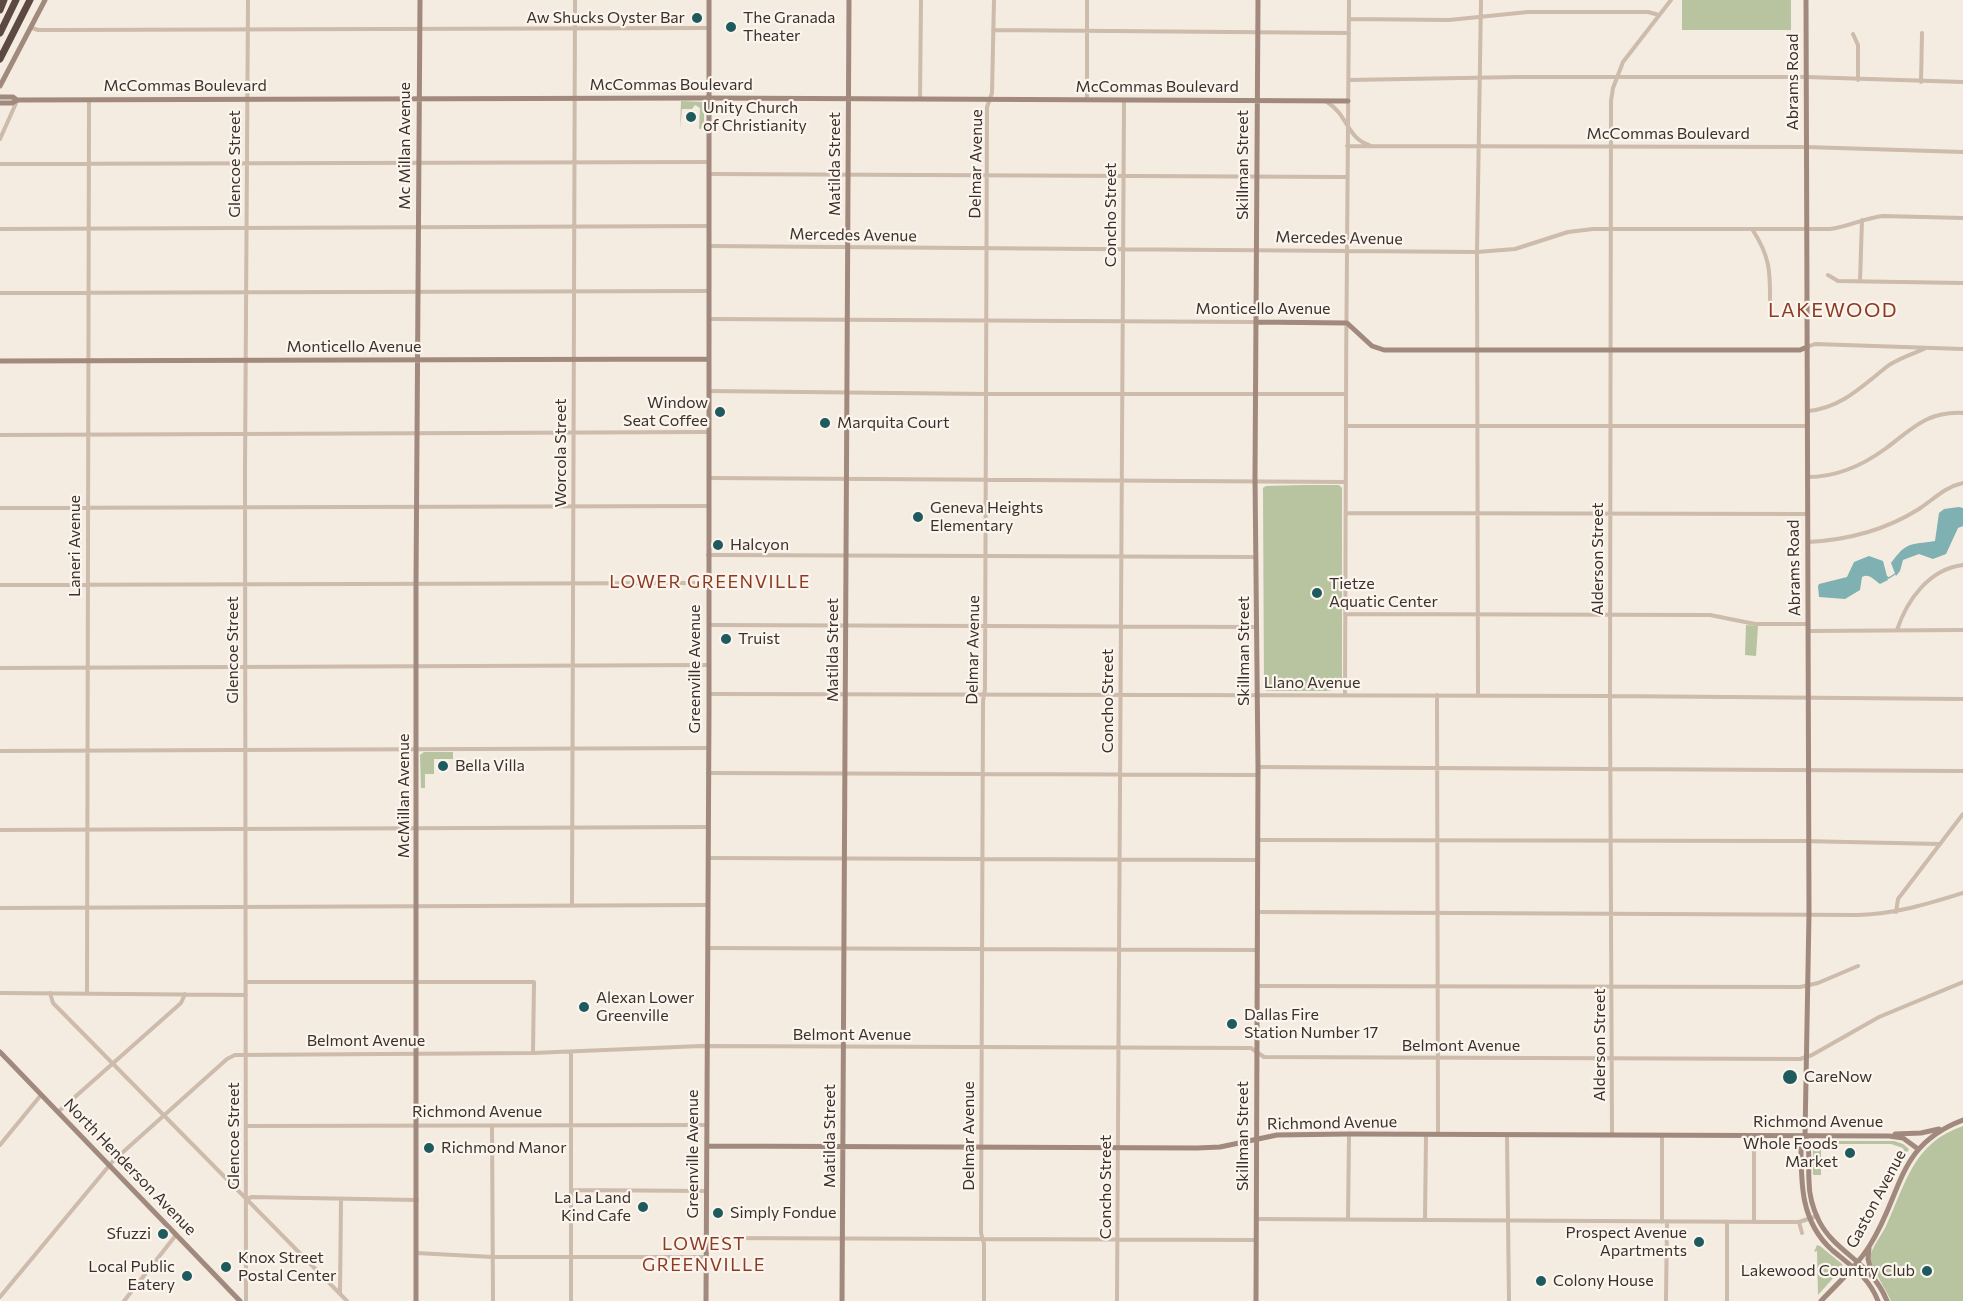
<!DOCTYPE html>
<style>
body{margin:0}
canvas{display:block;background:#f4ebe1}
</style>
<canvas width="1963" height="1301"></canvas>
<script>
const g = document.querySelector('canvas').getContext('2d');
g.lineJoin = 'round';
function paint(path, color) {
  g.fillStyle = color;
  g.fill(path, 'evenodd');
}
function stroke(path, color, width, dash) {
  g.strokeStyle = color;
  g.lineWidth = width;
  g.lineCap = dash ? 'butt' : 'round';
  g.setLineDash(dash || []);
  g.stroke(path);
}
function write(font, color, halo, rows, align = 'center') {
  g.font = font + ' Commissioner,sans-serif';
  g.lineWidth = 4.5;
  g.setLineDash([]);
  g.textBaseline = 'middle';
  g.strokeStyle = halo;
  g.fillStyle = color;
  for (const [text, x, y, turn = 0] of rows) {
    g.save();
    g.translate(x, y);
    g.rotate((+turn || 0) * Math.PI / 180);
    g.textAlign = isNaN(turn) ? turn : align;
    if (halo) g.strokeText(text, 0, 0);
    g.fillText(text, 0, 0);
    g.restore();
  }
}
paint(new Path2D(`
 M1682 0H1791V30H1682Z
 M681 101 704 102V128L699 129 700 108 695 105 692 109H682L680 129Z
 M1303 485H1339L1342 488V689L1326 691H1266L1264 688 1263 488 1266 486Z
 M1746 625 1758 626 1756 656 1745 655Z
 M424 752H453V759H434V774H425V788H421L420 755Z
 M1963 1126V1301H1891C1887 1291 1871 1267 1870 1259 1870 1249 1882 1235 1886 1226 1906 1183 1913 1143 1963 1126Z
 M1818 1141H1894L1903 1144 1909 1149 1890 1182 1885 1179H1889L1904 1152 1903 1148 1891 1144H1821V1175H1813V1145Z
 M1817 1245 1820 1246 1842 1264 1843 1267 1818 1295 1817 1251 1814 1252Z`), '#b8c4a0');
paint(new Path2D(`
 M1959 507 1963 508V526L1958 528 1946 554 1933 559 1919 554 1903 560 1900 571 1896 576 1891 563C1907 541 1910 545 1935 541L1939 513 1944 509Z
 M1869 556 1883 561 1888 580 1880 584C1874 580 1869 573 1862 577L1860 590 1845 599 1819 597 1818 586 1819 584 1847 577 1854 562Z`), '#7fb0b2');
stroke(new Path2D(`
 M1887 577 1889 578 1895 574`), '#7fb0b2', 1.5);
stroke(new Path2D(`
 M1349 19 1449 20 1528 12H1648L1659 15
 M32 28 38 30H59L709 28
 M993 30 1349 33
 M1853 34 1858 45V80
 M1349 80 1517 77H1806L1963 82
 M1921 82 1922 33
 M920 99 921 0
 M1087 100V0
 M1327 102C1348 115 1347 138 1369 145
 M0 139 17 101
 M1347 146 1806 147 1963 152
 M0 164 708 162
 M709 174 1346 177
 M0 229 709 226
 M1752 229C1772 259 1770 275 1770 309
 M709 246 1477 252 1515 249 1568 232 1593 229H1830C1848 227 1864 218 1883 216L1963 218
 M1828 275 1838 281 1963 283
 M1860 281 1862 220
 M0 293 709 291
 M709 319 1256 322
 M1807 347 1815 344 1963 349
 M709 391 987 394H1346
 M1808 411C1842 408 1863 385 1889 365 1900 358 1912 354 1924 349
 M1346 426H1808
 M0 435 708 432
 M1808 477C1836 477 1863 465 1885 449 1912 429 1927 411 1963 413
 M709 478 1346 482
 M0 508 708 506
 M1346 513 1807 514
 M1808 542C1848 540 1884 531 1919 509 1934 499 1945 487 1963 483
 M708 555 1256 557
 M0 585 708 583
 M1345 614 1710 615 1755 624H1808
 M709 625 1257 627
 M1897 630C1907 600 1929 569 1963 565
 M1808 631 1963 630
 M0 668 709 665
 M709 694 1610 696 1963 699
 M1345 695C1345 463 1347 232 1349 0
 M1437 695 1438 1134
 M1478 695 1477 252 1481 0
 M0 751 709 748
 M1258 767 1963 771
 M708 773 1258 775
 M0 830 708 827
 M1258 840 1802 841 1939 844
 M709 858 1258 860
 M572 906 575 0
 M0 908 708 905
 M1258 912 1858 915C1895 914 1928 904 1963 893
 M1896 912 1898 899 1963 814
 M708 948 1258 950
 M246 982H534L533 1053
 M1258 986 1800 987 1818 983 1858 966
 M0 993 246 995
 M50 993 53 1003 347 1301
 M87 993 89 100
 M571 1052V1301
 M58 1112 181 1003 185 994
 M246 1126 707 1125
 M492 1126 493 1301
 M1507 1135 1509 1301
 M1612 1135 1610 702 1611 101 1613 88 1623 62 1671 0
 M1662 1136V1222
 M0 1145 41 1095
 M571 1190 707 1191
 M246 1199 252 1197 417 1200
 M1257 1219 1774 1222H1799L1817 1216
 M1348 1220 1349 1134
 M1425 1220 1426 1135
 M1727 1222V1301
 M1754 1222V1136
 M1799 1222 1802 1233
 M707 1238 1256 1240
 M416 1253 493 1257H707
 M340 1293 341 1199
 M0 1297 113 1161 227 1059 235 1055 533 1053 701 1046 1251 1048 1264 1057 1800 1059 1812 1055 1879 1017 1963 982
 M124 1301 176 1235
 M246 1301 245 471 248 0
 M984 1301V1244L981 1233 983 701 985 689 987 107 992 93 994 0
 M1117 1301 1124 101
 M1666 1301 1667 1222`), '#cdbbac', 4);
stroke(new Path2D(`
 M1806 0 1809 914 1805 1136 1801 1143C1801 1182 1800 1221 1832 1250 1851 1266 1869 1277 1878 1301
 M0 86 45 0
 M0 97H13L17 100 702 98 1348 101
 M0 103H12L17 100
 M1256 322 1347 323 1372 346 1384 350H1800L1807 347
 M0 361 709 359
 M0 1052 240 1301
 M1895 1134 1921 1133 1939 1129
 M1805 1136C1811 1150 1808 1166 1809 1181 1809 1195 1813 1209 1819 1221 1836 1254 1871 1261 1887 1301
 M708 1146 1197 1148 1220 1147 1277 1135 1349 1134 1889 1136 1903 1138 1918 1149
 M1869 1248 1868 1259 1872 1274
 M416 1301V584L420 0
 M706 1301 709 708V0
 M842 1301 849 0
 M1256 1301 1258 767 1255 477 1258 0
 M1821 1301C1838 1283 1857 1266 1870 1245 1903 1193 1896 1145 1963 1120`), '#a18a7d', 5);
stroke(new Path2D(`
 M0 10 4 0
 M0 33 16 0
 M0 59 30 0`), '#5c4a42', 7);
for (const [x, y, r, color] of [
 [697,18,6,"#1f5a5e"],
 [731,27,6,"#1f5a5e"],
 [691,117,6,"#1f5a5e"],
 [720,412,6,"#1f5a5e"],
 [825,423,6,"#1f5a5e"],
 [918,517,6,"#1f5a5e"],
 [718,545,6,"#1f5a5e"],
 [1317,593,6,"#1f5a5e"],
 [726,639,6,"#1f5a5e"],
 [443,766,6,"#1f5a5e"],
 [584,1007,6,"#1f5a5e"],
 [1232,1024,6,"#1f5a5e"],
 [1790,1077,8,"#1f5a5e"],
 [429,1148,6,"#1f5a5e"],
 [1850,1153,6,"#1f5a5e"],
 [643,1207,6,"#1f5a5e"],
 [718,1213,6,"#1f5a5e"],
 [163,1234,6,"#1f5a5e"],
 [1699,1242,6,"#1f5a5e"],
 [226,1267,6,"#1f5a5e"],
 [1927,1271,6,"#1f5a5e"],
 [187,1276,6,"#1f5a5e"],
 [1541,1281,6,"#1f5a5e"]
]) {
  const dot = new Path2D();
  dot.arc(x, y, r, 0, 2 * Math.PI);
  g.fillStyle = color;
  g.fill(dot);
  stroke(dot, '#fbf5ee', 2);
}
write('16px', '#3b302b', '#fbf5ee', [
 ["Aw Shucks Oyster Bar",685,18,"right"],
 ["The Granada",743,18],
 ["Theater",743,36],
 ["Unity Church",703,108],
 ["of Christianity",703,126],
 ["Window",708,403,"right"],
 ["Seat Coffee",708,421,"right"],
 ["Marquita Court",837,423],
 ["Geneva Heights",930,508],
 ["Elementary",930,526],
 ["Halcyon",730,545],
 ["Tietze",1329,584],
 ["Aquatic Center",1329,602],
 ["Truist",738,639],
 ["Bella Villa",455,766],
 ["Alexan Lower",596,998],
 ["Greenville",596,1016],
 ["Dallas Fire",1244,1015],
 ["Station Number 17",1244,1033],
 ["CareNow",1804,1077],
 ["Whole Foods",1838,1144,"right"],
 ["Market",1838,1162,"right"],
 ["Richmond Manor",441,1148],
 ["La La Land",631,1198,"right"],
 ["Kind Cafe",631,1216,"right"],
 ["Simply Fondue",730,1213],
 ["Prospect Avenue",1687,1233,"right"],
 ["Apartments",1687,1251,"right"],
 ["Sfuzzi",151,1234,"right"],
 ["Knox Street",238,1258],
 ["Postal Center",238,1276],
 ["Local Public",175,1267,"right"],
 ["Eatery",175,1285,"right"],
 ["Lakewood Country Club",1915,1271,"right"],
 ["Colony House",1553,1281]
], 'left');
write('16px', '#3b302b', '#fbf5ee', [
 ["Abrams Road",1793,82,-90],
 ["McCommas Boulevard",671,85],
 ["McCommas Boulevard",185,86],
 ["McCommas Boulevard",1157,87],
 ["McCommas Boulevard",1668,134],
 ["Mc Millan Avenue",405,146,-90],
 ["Glencoe Street",235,164,-90],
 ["Matilda Street",835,164,-90],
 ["Delmar Avenue",976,164,-89],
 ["Skillman Street",1243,165,-90],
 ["Concho Street",1111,215,-90],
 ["Mercedes Avenue",853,235,1],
 ["Mercedes Avenue",1339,238,1],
 ["Monticello Avenue",1263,309],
 ["Monticello Avenue",354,347],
 ["Worcola Street",561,453,-90],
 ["Laneri Avenue",75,546,-90],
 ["Alderson Street",1598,559,-90],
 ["Abrams Road",1794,568,-91],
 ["Glencoe Street",233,650,-90],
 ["Matilda Street",833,650,-90],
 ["Delmar Avenue",973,650,-89],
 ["Skillman Street",1244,651,-90],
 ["Greenville Avenue",695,669,-90],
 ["Llano Avenue",1312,683],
 ["Concho Street",1108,701,-90],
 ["McMillan Avenue",404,796,-90],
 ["Belmont Avenue",852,1035],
 ["Belmont Avenue",366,1041],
 ["Alderson Street",1600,1045,-90],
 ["Belmont Avenue",1461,1046],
 ["Richmond Avenue",477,1112],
 ["Richmond Avenue",1818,1122],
 ["Richmond Avenue",1332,1123,-1],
 ["Glencoe Street",234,1136,-90],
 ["Matilda Street",830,1136,-90],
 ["Delmar Avenue",969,1136,-90],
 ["Skillman Street",1243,1136,-90],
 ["Greenville Avenue",693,1154,-90],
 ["North Henderson Avenue",130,1167,46],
 ["Concho Street",1106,1187,-90],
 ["Gaston Avenue",1876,1199,-62]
]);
g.letterSpacing = '1.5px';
write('18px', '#8c3b22', '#fbf5ee', [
 ["LOWER GREENVILLE",710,582],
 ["LOWEST",704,1244],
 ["GREENVILLE",704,1265]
]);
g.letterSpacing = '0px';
g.letterSpacing = '1.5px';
write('20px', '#8c3b22', '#fbf5ee', [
 ["LAKEWOOD",1833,310]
]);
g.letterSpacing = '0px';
</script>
